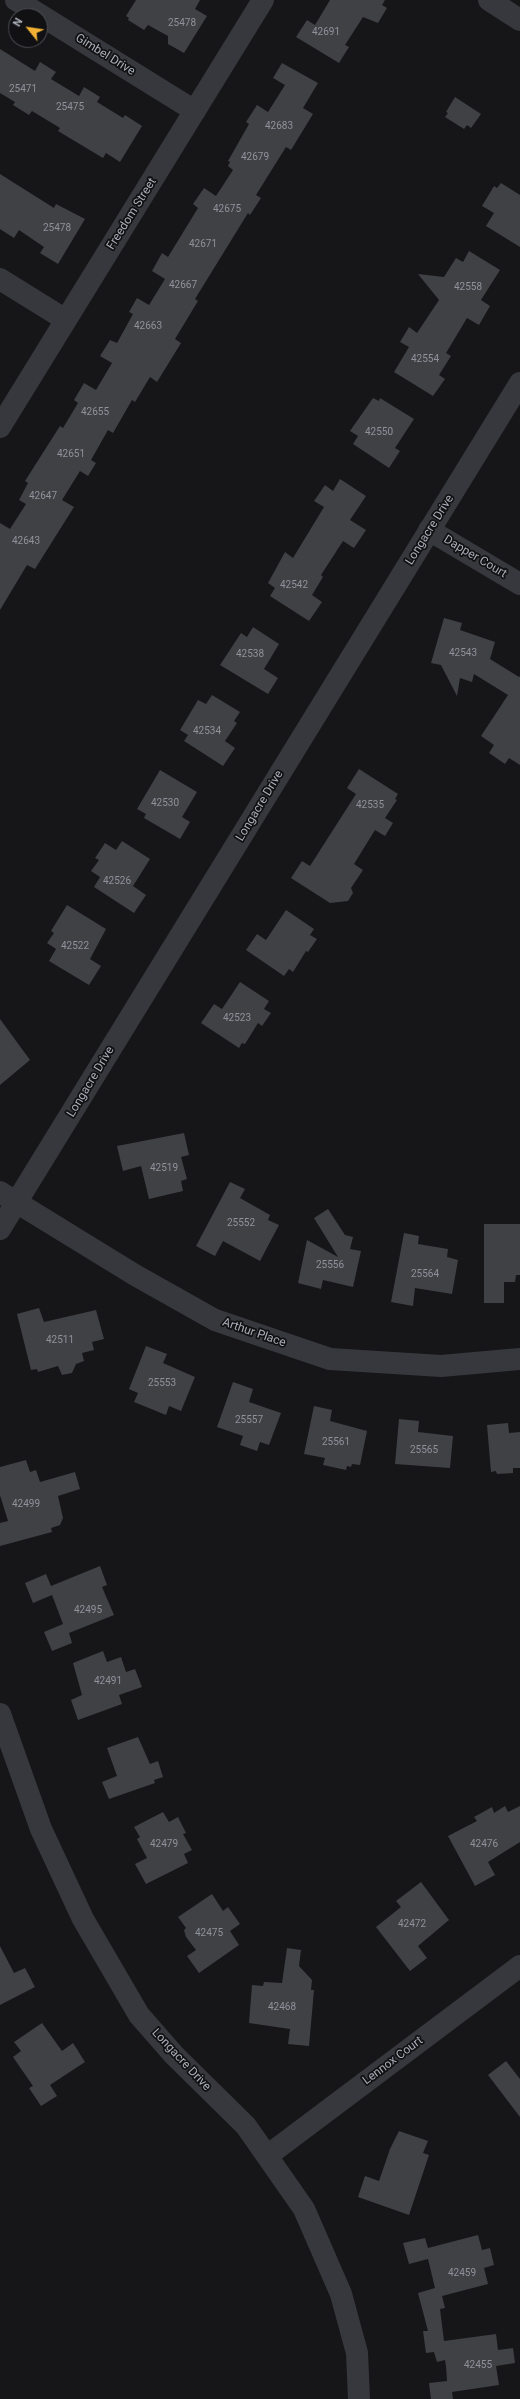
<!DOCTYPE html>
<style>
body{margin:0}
#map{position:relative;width:520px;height:2399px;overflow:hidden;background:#161618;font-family:Roboto,sans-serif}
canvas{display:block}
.north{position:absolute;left:8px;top:8px;width:40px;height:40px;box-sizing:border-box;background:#111113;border:1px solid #4d4f55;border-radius:50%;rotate:300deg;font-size:11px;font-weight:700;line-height:16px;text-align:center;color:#a8adb8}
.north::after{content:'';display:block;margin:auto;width:14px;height:18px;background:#f2b134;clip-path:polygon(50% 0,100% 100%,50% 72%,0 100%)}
</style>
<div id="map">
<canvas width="520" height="2399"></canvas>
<div class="north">N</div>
</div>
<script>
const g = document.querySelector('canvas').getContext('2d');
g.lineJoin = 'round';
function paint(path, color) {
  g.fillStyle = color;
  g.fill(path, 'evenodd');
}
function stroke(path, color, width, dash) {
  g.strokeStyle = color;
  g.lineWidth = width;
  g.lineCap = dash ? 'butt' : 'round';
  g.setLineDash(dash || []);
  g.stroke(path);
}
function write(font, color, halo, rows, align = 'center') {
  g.font = font + ' Roboto,sans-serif';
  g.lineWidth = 3.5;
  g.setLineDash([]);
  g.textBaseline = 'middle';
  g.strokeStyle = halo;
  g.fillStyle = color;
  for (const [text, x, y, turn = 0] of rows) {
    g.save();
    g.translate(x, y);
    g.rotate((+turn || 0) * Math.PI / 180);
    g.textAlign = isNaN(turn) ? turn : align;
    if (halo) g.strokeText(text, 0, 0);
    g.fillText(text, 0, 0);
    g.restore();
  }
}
paint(new Path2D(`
 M136 0H200L195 9 207 16 184 53 168 44V36L148 25 144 30 128 20 129 18 126 16Z
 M330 0H385L382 5 387 8 378 23 363 17 345 45 349 47 339 63 296 37 307 20 315 25Z
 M0 49 35 71 40 62 56 72 51 79 79 96 84 87 100 97 97 102 123 118 125 115 142 126 120 162 106 153 103 158 58 131 60 128 32 111 29 115 13 105 15 102 0 93Z
 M282 63 318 83 303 108 313 114 291 150 286 147 256 195 261 198 250 215 248 213 195 299 198 301 175 339 181 343 157 382 150 377 135 402 132 400 113 433 108 430 91 460 96 463 88 476 80 471 62 500 74 507 35 569 27 565 0 610V523L10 529 26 504 19 500 28 483 25 481 60 426 63 428 78 403 74 400 84 383 96 390 112 363 100 356 110 340 117 343 133 314 129 312 137 298 149 305 165 279 152 271 162 253 168 257 198 208 193 204 204 188 216 196 233 170 228 166 230 162 228 161 249 124 246 122 257 105 268 112 285 85 273 78Z
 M455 97 481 114 471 128 467 125 464 129 445 117 448 113 446 112Z
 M0 174 54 208 56 204 85 219 58 264 40 253 44 247 19 230 14 238 0 229Z
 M501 183 520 195V247L486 226 494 213 482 206 494 186 497 188Z
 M469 251 500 270 481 300 490 306 479 325 467 318 446 353 451 356 439 375 445 379 433 396 394 372 409 347 400 342 409 327 417 333 439 300 418 274 444 277 456 258 463 262Z
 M373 398 379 401 380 398 414 419 395 448 400 451 389 468 353 444 358 436 350 431Z
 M340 479 366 496 350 520 366 530 354 548 343 541 321 575 323 577 312 595 322 602 309 621 270 596 275 588 268 583 285 552 293 558 324 507 314 501 325 485 333 491Z
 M444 618 462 623 460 630 495 642 490 659 519 677 520 676V765L509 758 505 764 489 753 494 745 481 736 508 695 474 674 472 682 460 678 457 696 441 665 431 663Z
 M253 627 279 644 264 669 278 678 268 694 220 665 241 633 247 637Z
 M212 695 240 712 234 721 237 723 225 741 235 748 223 766 184 741 188 735 180 730 198 700 206 704Z
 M359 769 398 794 395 799 397 800 385 818 393 823 385 836 375 830 354 864 363 870 351 888 353 893 348 901 330 903 291 878 302 861 310 866 356 794 347 788Z
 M160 770 197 792 182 817 190 822 180 839 144 818 146 814 137 809Z
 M122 841 150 859 133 886 146 895 134 913 94 887 100 877 91 871 99 860 95 858 105 843 116 850Z
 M67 905 106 929 90 959 101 966 89 985 49 961 56 949 47 943 54 933 51 931Z
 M286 910 314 929 310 935 317 939 308 952 306 951 293 972 289 969 284 976 246 950 257 934 266 940Z
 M240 982 269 1001 264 1009 271 1013 262 1026 258 1023 245 1044 242 1043 239 1048 201 1023 214 1004 222 1009Z
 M0 1019 30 1060 0 1085Z
 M184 1133 189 1155 181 1157 187 1179 181 1181 183 1191 149 1199 141 1166 123 1171 117 1146Z
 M230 1182 245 1189 240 1198 270 1215 268 1220 279 1225 260 1261 223 1241 215 1256 196 1246Z
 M328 1209 345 1235 353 1237 350 1249 361 1251 353 1287 323 1280 321 1289 298 1283 307 1240 338 1257 314 1218Z
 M484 1224H520V1275H516L515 1282H504V1303H484Z
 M404 1233 419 1236 418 1244 448 1249 447 1257 458 1260 452 1294 415 1288 413 1306 391 1302Z
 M39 1308 44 1322 96 1310 104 1339 92 1342 94 1350 82 1353 84 1361 76 1364 72 1373 62 1375 58 1366 38 1372 37 1369 31 1370 17 1314Z
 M146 1346 167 1354 163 1363 195 1377 181 1411 169 1406 166 1415 134 1402 138 1393 129 1389Z
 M233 1382 253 1389 249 1402 281 1413 269 1445 260 1442 257 1451 240 1445 243 1436 217 1427Z
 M314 1406 332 1410 330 1421 367 1431 360 1465 352 1464 351 1467 347 1466 346 1470 323 1465 325 1458 304 1454Z
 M399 1419 419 1421 418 1432 453 1436 450 1468 395 1464Z
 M508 1423 509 1433 520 1432V1468H513V1473L497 1474 496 1471 491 1472 487 1425Z
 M26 1460 30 1472 36 1470 40 1482 75 1472 80 1489 58 1496 63 1518 60 1525 51 1528 52 1532 0 1546V1523L8 1521 0 1495V1467Z
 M100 1566 107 1585 102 1587 114 1615 69 1633 72 1643 52 1651 44 1632 63 1624 52 1595 33 1603 25 1583 46 1574 51 1586Z
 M103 1651 107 1662 121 1657 126 1672 135 1669 142 1687 119 1695 122 1704 78 1720 71 1700 82 1695 73 1663Z
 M138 1737 150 1764 158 1761 163 1777 154 1780 155 1783 109 1799 102 1782 117 1776 107 1748Z
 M505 1806 508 1812 520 1806V1842L488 1862 495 1875 475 1886 448 1836 477 1821 474 1817 492 1807 494 1813Z
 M163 1812 169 1822 178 1817 186 1833 183 1834 192 1850 184 1854 188 1863 146 1884 135 1864 147 1858 137 1839 140 1837 134 1827Z
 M421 1882 449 1920 418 1946 427 1958 410 1971 376 1927 401 1907 396 1901Z
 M212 1894 223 1911 228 1907 240 1924 230 1931 239 1945 199 1973 187 1956 196 1950 186 1937 184 1930 186 1928 178 1917Z
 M0 1946 14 1973 25 1968 35 1987 0 2005Z
 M287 1948 301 1950 299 1966 312 1980 311 1990H314L309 2046 288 2044 290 2029 249 2023 252 1985 263 1986 264 1982 282 1983Z
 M42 2023 62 2051 73 2043 85 2062 50 2085 57 2096 41 2106 29 2088 33 2086 13 2057 21 2051 14 2042Z
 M506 2061 520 2079V2117L488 2075Z
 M399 2131 428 2141 423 2153 429 2155 409 2215 358 2197 365 2176 379 2181 390 2149Z
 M478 2235 482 2250 490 2248 494 2265 484 2268 488 2284 442 2296 445 2308 440 2309 444 2341 496 2334 498 2350 513 2348 515 2363 496 2366 499 2385 452 2392 453 2399H431L429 2383 447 2381 446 2366 445 2360 437 2362 434 2352 426 2353 423 2331H428L418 2293 435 2288 428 2259 409 2264 403 2243 425 2238 428 2248Z`), '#404145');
stroke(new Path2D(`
 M16 0 195 111
 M489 0 520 20
 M0 279 66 320
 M0 427 263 0
 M429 530 520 584
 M0 1192 135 1275 215 1320 330 1359 441 1366 520 1359
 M0 1229 520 383
 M0 1714 41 1829 83 1919 139 2015 174 2055 246 2126 304 2209 341 2294 357 2353 359 2399
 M267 2156 520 1966`), '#37383d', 22);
write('10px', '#8e929b', null, [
 ["25478",182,23],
 ["42691",326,32],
 ["25471",23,89],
 ["25475",70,107],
 ["42683",279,126],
 ["42679",255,157],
 ["42675",227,209],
 ["25478",57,228],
 ["42671",203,244],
 ["42667",183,285],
 ["42558",468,287],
 ["42663",148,326],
 ["42554",425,359],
 ["42655",95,412],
 ["42550",379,432],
 ["42651",71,454],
 ["42647",43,496],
 ["42643",26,541],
 ["42542",294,585],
 ["42543",463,653],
 ["42538",250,654],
 ["42534",207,731],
 ["42530",165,803],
 ["42535",370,805],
 ["42526",117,881],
 ["42522",75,946],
 ["42523",237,1018],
 ["42519",164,1168],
 ["25552",241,1223],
 ["25556",330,1265],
 ["25564",425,1274],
 ["42511",60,1340],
 ["25553",162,1383],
 ["25557",249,1420],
 ["25561",336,1442],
 ["25565",424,1450],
 ["42499",26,1504],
 ["42495",88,1610],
 ["42491",108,1681],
 ["42479",164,1844],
 ["42476",484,1844],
 ["42472",412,1924],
 ["42475",209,1933],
 ["42468",282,2007],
 ["42459",462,2273],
 ["42455",478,2365]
]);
write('12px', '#a8adb8', '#111113', [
 ["Gimbel Drive",105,55,32],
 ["Freedom Street",132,214,-58],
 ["Longacre Drive",430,530,-58],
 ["Dapper Court",475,557,31],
 ["Longacre Drive",260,806,-59],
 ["Longacre Drive",91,1082,-59],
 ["Arthur Place",254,1333,19],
 ["Longacre Drive",181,2060,47],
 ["Lennox Court",393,2061,-37]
]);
</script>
